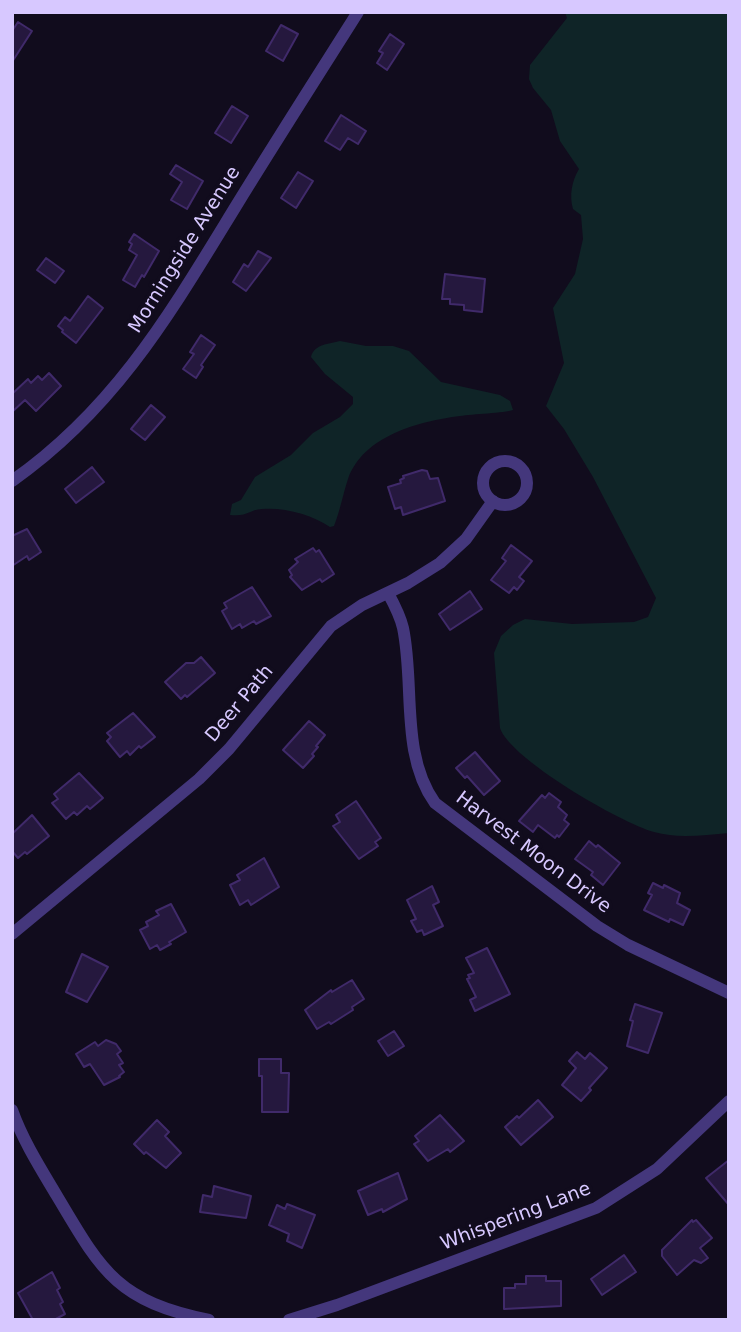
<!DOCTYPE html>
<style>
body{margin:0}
#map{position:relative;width:741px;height:1332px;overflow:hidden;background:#110c1d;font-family:"DejaVu Sans",sans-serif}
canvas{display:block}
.frame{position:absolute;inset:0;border:14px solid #d7c8ff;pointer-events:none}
</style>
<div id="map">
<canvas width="741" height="1332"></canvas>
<div class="frame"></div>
</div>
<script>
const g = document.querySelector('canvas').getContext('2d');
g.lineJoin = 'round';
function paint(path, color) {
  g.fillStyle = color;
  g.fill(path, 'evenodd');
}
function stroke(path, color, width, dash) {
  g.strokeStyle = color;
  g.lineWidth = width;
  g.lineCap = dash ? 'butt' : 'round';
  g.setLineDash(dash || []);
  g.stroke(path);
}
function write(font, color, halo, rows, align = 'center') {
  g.font = font + ' "DejaVu Sans",sans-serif';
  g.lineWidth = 7;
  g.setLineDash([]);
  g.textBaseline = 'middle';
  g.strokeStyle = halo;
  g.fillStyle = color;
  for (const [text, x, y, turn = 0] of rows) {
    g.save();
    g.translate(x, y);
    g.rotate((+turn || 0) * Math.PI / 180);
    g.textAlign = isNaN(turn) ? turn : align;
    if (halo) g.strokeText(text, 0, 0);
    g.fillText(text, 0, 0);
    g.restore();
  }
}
paint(new Path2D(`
 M565 12H729V833C704 835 678 839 654 832 621 823 510 759 500 728L494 653 501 636 513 625 525 619 572 624 634 622 648 617 656 598 593 477 564 429 546 406 564 363 553 308 575 274 583 239 581 215 573 209C569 195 572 181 579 169L560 141 551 110 533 88 529 79 530 65 567 18Z
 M340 341 366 346H393L409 351 441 382 500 395 510 401 513 410C505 413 472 414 460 416 419 421 363 436 348 479 343 494 340 511 334 526L330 527C313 515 284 507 262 509 248 510 248 517 230 515L232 504 241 500 255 477 291 455 313 433 340 417 353 404V397L325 374 311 357C314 344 329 344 340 341Z`), '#0f2427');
const building = new Path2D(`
 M18 22 32 31 12 62V31Z
 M281 25 298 34 283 61 266 51Z
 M390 34 404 44 387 70 377 63 383 53 379 51Z
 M232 106 248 116 231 143 215 133Z
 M341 115 366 131 358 144 348 138 340 150 325 141Z
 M176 165 203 181 187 209 171 200 182 182 170 174Z
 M298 172 313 181 296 208 281 198Z
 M134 234 159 251 144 277 142 275 135 287 123 280 137 255 129 250 132 244 129 242Z
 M258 251 271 258 246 291 233 282 244 264 248 267Z
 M46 258 64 271 55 283 37 270Z
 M445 274 485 279 482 312 464 310V305L450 304V299H442Z
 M88 296 103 308 76 343 62 332 63 330 58 326 65 317 70 321Z
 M201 335 215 345 201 365 203 367 196 378 183 369 194 354 190 352Z
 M49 373 61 386 36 411 25 400 12 412V394L28 379 31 383 38 376 42 380Z
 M151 405 165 417 145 440 131 429Z
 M92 467 104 482 76 503 65 489Z
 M422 470 427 471 430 479 438 478 445 501 403 515 401 507 395 509 388 487 401 483 400 480 404 478 403 476Z
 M27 529 41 552 29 560 27 556 12 566V536Z
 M511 545 532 561 519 577 524 581 517 590 514 587 509 593 491 580 506 561 502 558Z
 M313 548 316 552 319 550 334 574 322 582 320 579 302 590 290 577 292 575 289 570 298 562 295 559Z
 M252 587 271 616 256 624 254 621 242 628 240 624 232 629 222 611 227 608 224 603Z
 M470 591 482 609 450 630 439 614Z
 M201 657 215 673 187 697 185 695 181 699 165 682 186 663H194Z
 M133 713 155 737 141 748 139 746 130 755 127 751 120 757 107 741 111 737 107 733Z
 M309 721 325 735 316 746 318 747 312 754 314 756 303 768 283 750Z
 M475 752 500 781 484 795 467 776 465 778 456 768Z
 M79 773 103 798 90 809 87 806 77 815 74 812 66 819 52 803 58 799 54 794Z
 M549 793 561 802 558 807 567 815 564 820 569 824 559 837 557 835 555 838 538 825 533 832 519 821 542 795 545 798Z
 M356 801 381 838 375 842 378 846 359 859 333 826 340 822 336 815Z
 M32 815 49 836 27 854 25 852 18 858 12 851V834Z
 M589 841 596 847 598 845 620 863 603 885 591 875 593 872 575 859Z
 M264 858 279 887 251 905 248 900 240 905 230 885 240 880 237 875Z
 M653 883 663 888 664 885 680 893 677 903 690 910 683 925 670 919 669 922 644 910 652 895 648 893Z
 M432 886 439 902 433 905 443 926 424 935 422 930 417 932 411 921 416 919 407 900Z
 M171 904 186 932 169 942 171 944 160 950 157 945 150 949 140 930 148 926 146 922 159 915 156 911Z
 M487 948 510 994 475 1011 470 1000 476 997 467 979 470 978 468 975 474 973 466 958Z
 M82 954 108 967 87 1002 66 992Z
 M352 980 364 999 352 1007 353 1010 331 1024 329 1022 317 1029 305 1010 331 990 332 992Z
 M635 1004 662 1013 648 1053 627 1046 633 1021 630 1020Z
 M394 1031 404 1046 388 1056 378 1041Z
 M106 1040 116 1044 121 1051 117 1054 123 1063 119 1065 124 1072 119 1076 120 1077 104 1085 90 1064 84 1067 76 1054 95 1042 98 1046Z
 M577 1052 585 1059 590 1053 607 1068 589 1088 591 1090 581 1101 562 1085 576 1068 569 1061Z
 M259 1059H281V1073H289L288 1112H262V1076H259Z
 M538 1100 553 1117 521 1145 505 1127 517 1116 519 1118Z
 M440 1115 464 1141 450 1152 448 1149 428 1161 414 1144 419 1141 415 1136Z
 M157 1120 169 1132 165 1136 181 1153 166 1168 146 1152 144 1154 134 1144Z
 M729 1160V1205L706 1178Z
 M398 1173 407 1199 383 1212 382 1209 368 1215 358 1191Z
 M214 1186 251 1196 246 1218 200 1212 203 1195 212 1197Z
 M287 1204 315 1215 302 1248 287 1241 289 1234 269 1225 277 1205 285 1209Z
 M692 1220 693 1222 696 1220 712 1238 700 1248 708 1258 701 1263 694 1260 677 1275 662 1256V1250Z
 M624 1255 636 1272 602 1295 591 1279Z
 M52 1272 60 1288 57 1290 63 1302 60 1304 65 1314 54 1320H33L18 1293Z
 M526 1276H546V1281H561V1306L504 1309V1288H515V1284H526Z`);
paint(building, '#25183e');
stroke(building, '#402a6a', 2);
stroke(new Path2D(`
 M483 483a22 22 0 1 1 44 0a22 22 0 1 1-44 0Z
 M12 481C116 408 171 312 236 206 276 141 317 77 358 12
 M388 593C394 604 400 615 403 628 415 685 400 754 435 803L597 926 628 945 729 993
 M12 934 199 779 229 749 331 626 362 605 408 583 440 563 466 539 493 501
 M12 1110C23 1141 41 1169 57 1196 102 1272 117 1301 209 1320
 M289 1320 337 1305 596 1208 657 1169 729 1101`), '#44377c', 12);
write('19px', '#d7c8ff', '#110c1d', [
 ["Morningside Avenue",185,250,-58],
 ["Deer Path",240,704,-50],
 ["Harvest Moon Drive",533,853,37],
 ["Whispering Lane",516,1217,-21]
]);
</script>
